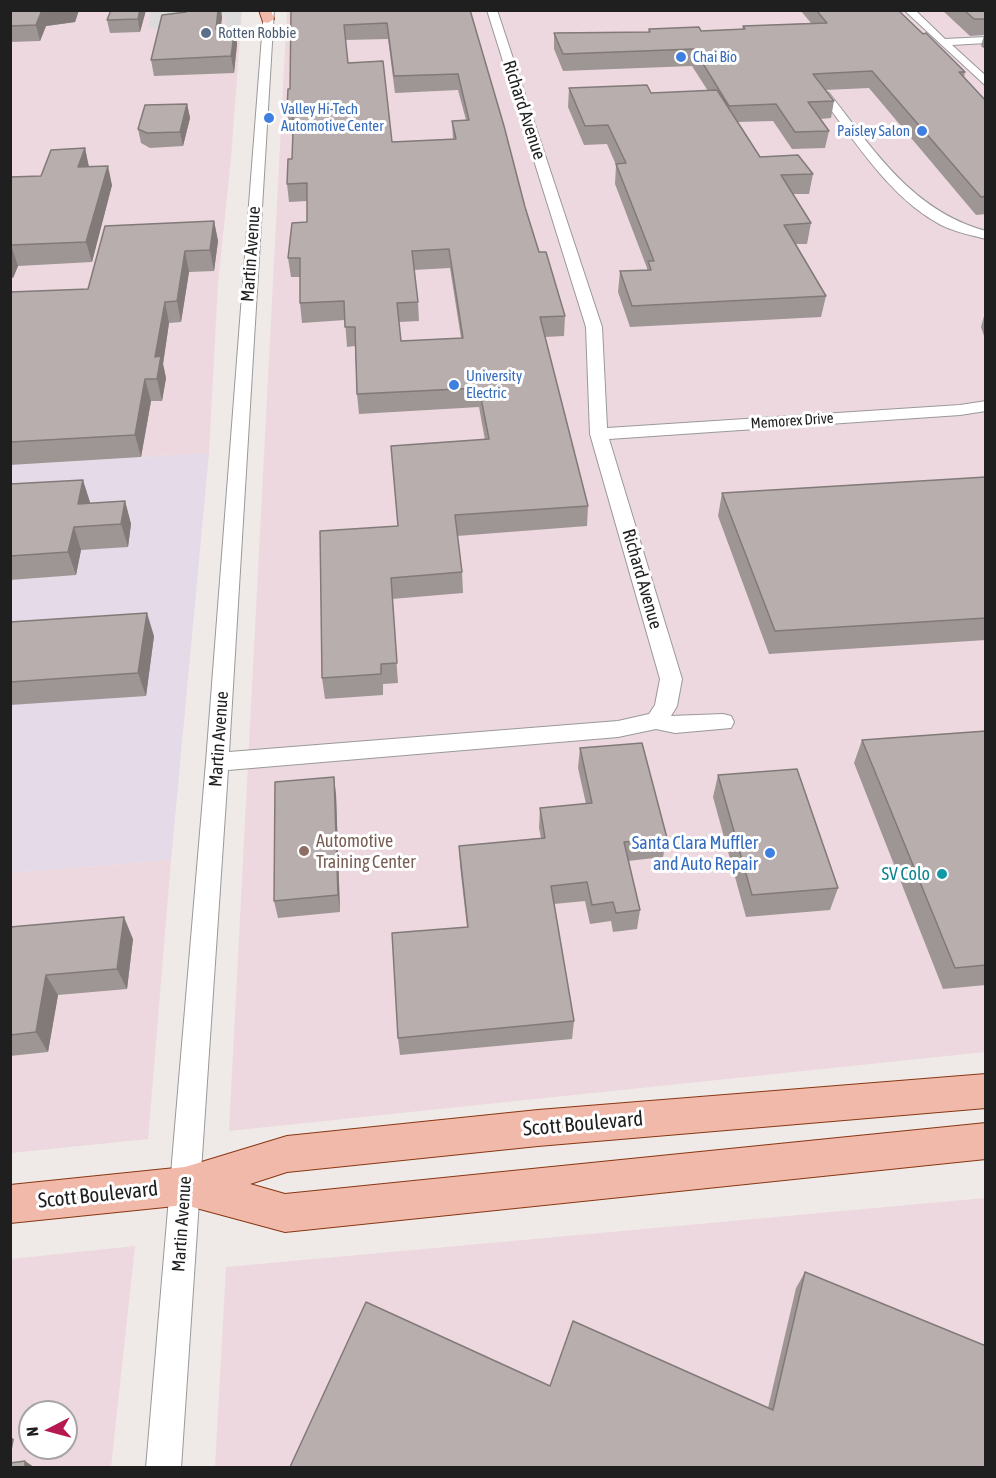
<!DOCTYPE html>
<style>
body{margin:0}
#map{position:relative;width:996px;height:1478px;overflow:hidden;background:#efe9e7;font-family:"Asap Condensed",sans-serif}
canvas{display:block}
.frame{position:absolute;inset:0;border:12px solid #1f1f1f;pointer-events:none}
.north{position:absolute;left:18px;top:1400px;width:60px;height:60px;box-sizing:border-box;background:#fff;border:2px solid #a5a5a5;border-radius:50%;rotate:264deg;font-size:16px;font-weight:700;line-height:24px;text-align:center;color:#1f1f1f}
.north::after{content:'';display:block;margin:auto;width:21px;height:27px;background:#b61951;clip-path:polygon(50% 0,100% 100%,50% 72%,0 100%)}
</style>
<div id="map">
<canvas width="996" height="1478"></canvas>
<div class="frame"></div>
<div class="north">N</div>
</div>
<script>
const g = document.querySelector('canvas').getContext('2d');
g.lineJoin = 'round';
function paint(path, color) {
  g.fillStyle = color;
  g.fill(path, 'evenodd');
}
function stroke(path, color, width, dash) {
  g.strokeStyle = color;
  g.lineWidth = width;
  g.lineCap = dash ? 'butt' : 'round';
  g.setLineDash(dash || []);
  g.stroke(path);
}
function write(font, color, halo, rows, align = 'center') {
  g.font = font + ' "Asap Condensed",sans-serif';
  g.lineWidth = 6;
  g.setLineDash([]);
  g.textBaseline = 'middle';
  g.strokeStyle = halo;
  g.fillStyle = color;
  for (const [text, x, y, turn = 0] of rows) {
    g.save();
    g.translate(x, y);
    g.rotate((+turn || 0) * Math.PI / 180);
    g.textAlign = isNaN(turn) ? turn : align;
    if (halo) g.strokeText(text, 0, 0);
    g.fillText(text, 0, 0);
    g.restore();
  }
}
paint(new Path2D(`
 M11 11H242L231 158 218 283 209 453 11 465Z
 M287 11H985V1052L229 1131Z
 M171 860 148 1139 11 1153V873Z
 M985 1198V1467L215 1468 226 1267Z
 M135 1246 111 1467 11 1468V1259ZM30 1412H66V1448H30Z`), '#edd8df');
paint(new Path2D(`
 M209 453 171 860 11 873V465Z`), '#e5dae7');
paint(new Path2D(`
 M151 11H241L240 37 223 38 226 17 182 18 180 27 148 28Z`), '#dbdbdb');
const minor = new Path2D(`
 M264 10H274L229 752 618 721 649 714 655 705 660 679 590 434 586 327 487 10H497L602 327 607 428 960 405 986 401V411L960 415 609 439 682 679 677 706 671 716 723 714 731 716 734 722 731 728 675 733 656 729 618 737 228 770 181 1468H146L206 762Z
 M904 10H915L945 39 986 37V43L952 45 986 76V86Z
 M825 92 829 93C874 150 912 211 986 231V239C971 235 955 232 941 225 890 198 856 142 821 97L819 95Z`);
const major = new Path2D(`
 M259 10H271L274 19 268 23 263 22Z
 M986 1074V1108L538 1146 287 1172 250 1184 285 1194 986 1123V1159L285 1232 185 1205 10 1223V1185L185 1167 287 1136 538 1110Z`);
stroke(minor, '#999', 2);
stroke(major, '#883712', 2);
paint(minor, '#fff');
paint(major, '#f1b9aa');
paint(new Path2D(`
 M10 10H79L75 22 46 26 40 41 10 42Z
 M146 10 140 32 110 33 107 20Z
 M186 10H221L222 18 220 29 235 28 237 44 234 73 154 76 151 60Z
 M291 10H470L525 207 539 252 565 316 564 336 545 337 588 506 587 526 457 536 462 572 463 593 392 599 398 683 383 684V695L325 699 322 678 398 526 485 440 479 407 359 414 357 394 355 346 347 347 345 320 302 323 300 303V277H291L288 258 307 222V201L289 202 287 184 292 159 293 124H289L287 108 290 89ZM388 39 395 93 458 90 466 120 452 121 453 140 392 142 348 63 345 40ZM450 268 461 338 401 341 399 322 419 321 418 302 414 270Z
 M800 10H898L965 72 964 78 986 101V214L976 215 869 88 825 90 834 101 831 118 820 119 829 131 825 148 792 149 773 121 738 122 760 157 813 174 809 194H793L811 223 807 244H796L826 296 821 317 630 327 618 292 620 271 647 270V268L615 184 616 165 607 144 584 145 568 107 569 88 651 93 708 91 692 66 563 71 554 49V33L648 32 649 29 701 31 742 29 743 26 811 23Z
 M942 10H986V50L981 46 984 35 970 36Z
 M187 104 190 118 183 146 150 148 141 143 138 129Z
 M85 148 89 167 112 185 92 262 18 266 13 278H10V177L41 176Z
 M214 221 218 241 214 271 189 272 181 322 169 323 163 364 166 378 162 401H151L141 457 10 465V292L88 289Z
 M984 316H986V342L981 327Z
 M986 477V640L769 654 718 516 722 493Z
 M10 484 90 502V503L125 501 131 524 128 547 81 550 76 575 10 580Z
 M10 622 154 636 146 696 10 705Z
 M986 731V985L943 989 854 763 862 740Z
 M580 748 667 838 663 857 628 861 640 910 637 929 613 932 611 921 590 924 585 901 554 904 574 1021 572 1039 400 1055 398 1038 467 927 460 866 459 846 541 838 539 828 540 808 586 804 578 768Z
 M718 775 838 888 830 910 746 917 713 797Z
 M336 794 340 912 278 918 274 901Z
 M10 927 133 939 127 989 58 995 48 1052 10 1056Z
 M805 1272 986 1467 550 1386 768 1408 796 1288Z`), '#9e9695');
paint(new Path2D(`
 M42 10H79L75 22 46 26 40 41 36 25Z
 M140 10H146L140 32 138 19Z
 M218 10H221L222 18 218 45 216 29Z
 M235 28 237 44 234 73 231 56Z
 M187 104 190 118 183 146 180 132Z
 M85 148 89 168 78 167Z
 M108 166 112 185 92 262 86 242Z
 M214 221 218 241 214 271 210 250Z
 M11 245 18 266 13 278 10 270Z
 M185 251 189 272 181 322 177 301Z
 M165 302 169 323 163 364 166 378 162 401 157 379 155 357Z
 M145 379 151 401 141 457 135 435Z
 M83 480 90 502 85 527 78 504Z
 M125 501 131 524 128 547 121 524Z
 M74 527 81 550 76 575 68 552Z
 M147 613 154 636 146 696 138 673Z
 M334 777 336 794 340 912 338 895Z
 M124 917 133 939 127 989 117 969Z
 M46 975 58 995 48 1052 36 1032Z
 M10 1437 14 1439 10 1459Z
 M25 1461 34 1467H25Z`), '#817a79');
const building = new Path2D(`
 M10 10H42L36 25 10 26Z
 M111 10H140L138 19 107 20Z
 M186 10H218L216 29 235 28 231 56 151 60 162 15 186 12Z
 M291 10H470L504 126 525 207 539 252H546L565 316 540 317 588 506 455 515 462 572 391 578 397 663 381 664V674L322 678 320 531 398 526 391 446 489 439 479 388 357 394 355 327H345L344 301 300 303V258H288L292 223 307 222V183L287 184 288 159H292L293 131V107L287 108 288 89H290ZM387 23 394 76 458 74 469 120 452 121 456 139 392 142 383 61 348 63 344 25ZM449 249 463 338 401 341 397 303 418 302 412 251Z
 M816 10H898L923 34 926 33 965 72H959L986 101V196L981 197 872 71 813 74 834 101 808 102 829 131 795 132 776 104 729 106 694 49 563 54 554 33 650 32 649 29 699 27 701 31 745 29 743 26 827 23Z
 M964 10H986V19H974Z
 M647 85 651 93 717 90 760 157 798 155 813 174 781 175 811 223 784 225 826 296 632 306 620 271 651 270 648 261H654L616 164 626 163 608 125 585 126 569 88Z
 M187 104 180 132 147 133 138 129 145 105Z
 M85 148 78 167 108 166 86 242 11 245 10 247V177L41 176 51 150Z
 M214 221 210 250 185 251 177 301 165 302 155 357 161 356 157 379H145L135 435 10 442V292L88 289 105 226Z
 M986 477V618L775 631 722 493Z
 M83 480 78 504 125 501 121 524 74 527 68 552 10 556V484Z
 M147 613 138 673 10 682V622Z
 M986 731V965L955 968 862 740Z
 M642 743 667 838 624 842 640 910 616 913 613 902 592 905 587 882 551 886 574 1021 398 1038 392 933 468 927 459 846 545 838 540 808 592 803 580 748Z
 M797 769 838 888 752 895 718 775Z
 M334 777 338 895 274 901 275 782Z
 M124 917 117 969 46 975 36 1032 10 1035V927Z
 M805 1272 986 1346V1467H290L366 1302 550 1386 573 1321 773 1410Z
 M25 1461V1467H10V1463Z`);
paint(building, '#b8aead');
stroke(building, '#817a79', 1.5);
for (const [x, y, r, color] of [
 [206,33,6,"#5c6f8a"],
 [681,57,6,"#3f7fe0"],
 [269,118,6,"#3f7fe0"],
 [922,131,6,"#3f7fe0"],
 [454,385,6,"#3f7fe0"],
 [304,851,6,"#8d6e63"],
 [770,853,6,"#3f7fe0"],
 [942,874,6,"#0f9aa8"]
]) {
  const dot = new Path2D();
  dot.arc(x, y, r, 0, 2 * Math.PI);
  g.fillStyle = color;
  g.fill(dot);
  stroke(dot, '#fff', 2);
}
write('15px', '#4e5e75', '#fff', [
 ["Rotten Robbie",218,33]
], 'left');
write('15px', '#366cbe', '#fff', [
 ["Chai Bio",693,57],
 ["Valley Hi-Tech",281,109],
 ["Automotive Center",281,126],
 ["Paisley Salon",910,131,"right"],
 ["University",466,376],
 ["Electric",466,393]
], 'left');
write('15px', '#1f1f1f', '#fff', [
 ["Memorex Drive",792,421,-4]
]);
write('18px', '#1f1f1f', '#fff', [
 ["Richard Avenue",524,110,72],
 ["Martin Avenue",251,254,-86],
 ["Richard Avenue",642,579,74],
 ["Martin Avenue",219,739,-86],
 ["Martin Avenue",182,1224,-86]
]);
write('18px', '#785e54', '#fff', [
 ["Automotive",316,841],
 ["Training Center",316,862]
], 'left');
write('18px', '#366cbe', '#fff', [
 ["Santa Clara Muffler",758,843],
 ["and Auto Repair",758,864]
], 'right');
write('18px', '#0d838f', '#fff', [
 ["SV Colo",930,874]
], 'right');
write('21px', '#1f1f1f', '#fff', [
 ["Scott Boulevard",583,1124,-5],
 ["Scott Boulevard",98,1195,-6]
]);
</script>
